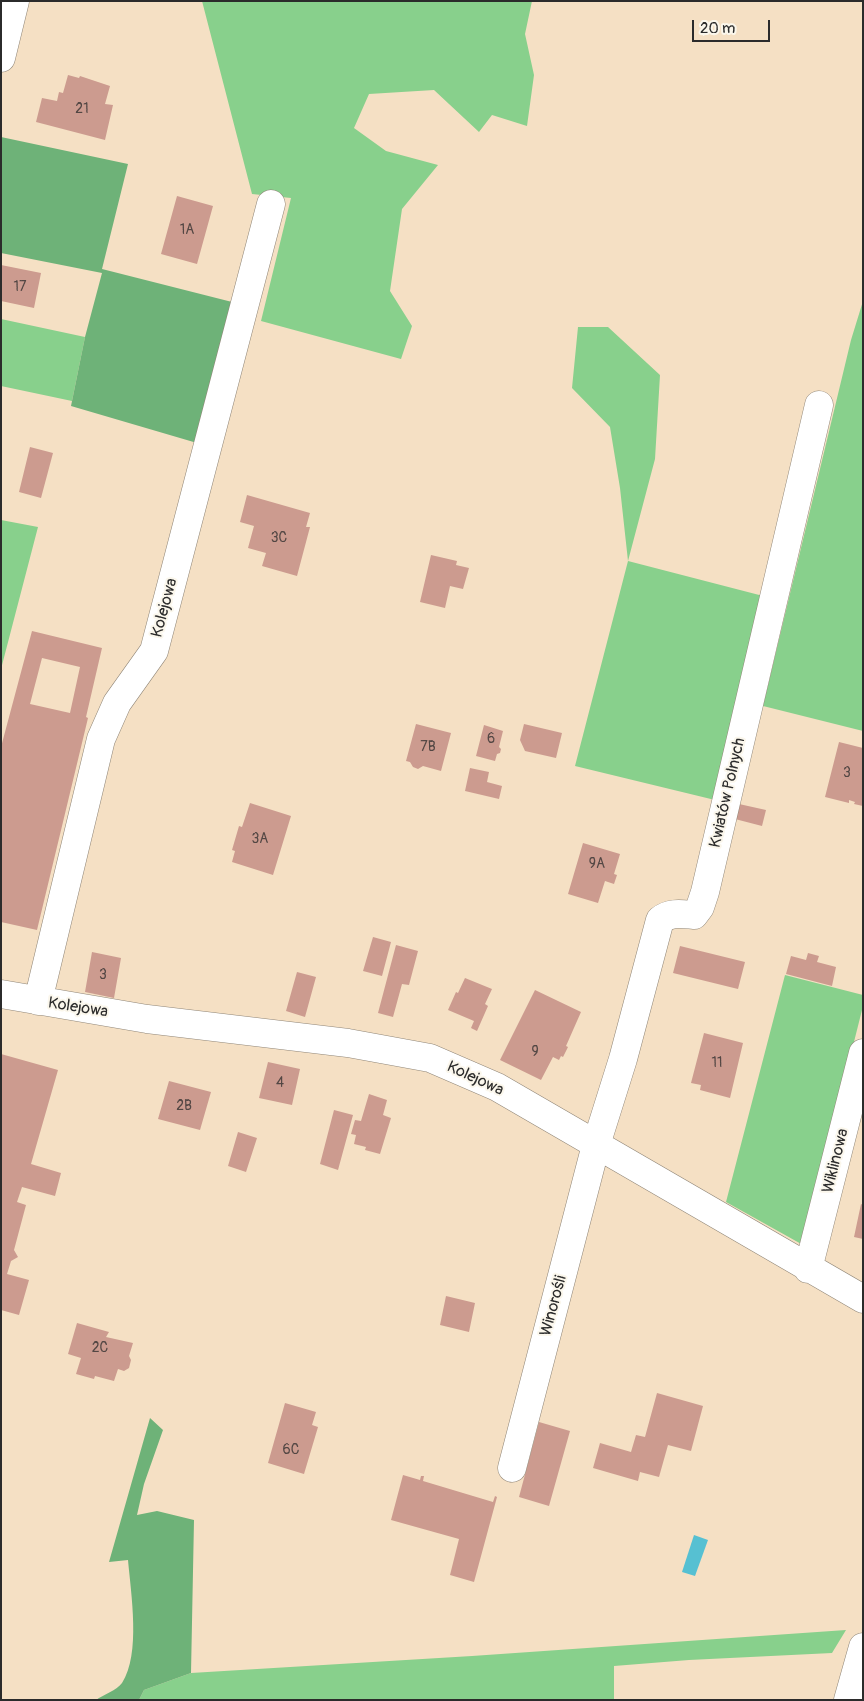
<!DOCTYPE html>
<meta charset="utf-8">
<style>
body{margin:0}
#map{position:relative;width:864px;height:1701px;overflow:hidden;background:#f5e0c4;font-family:Pangolin,sans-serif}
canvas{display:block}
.frame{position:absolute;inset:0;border:2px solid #2b2b2b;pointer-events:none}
.scale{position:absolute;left:692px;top:20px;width:78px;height:22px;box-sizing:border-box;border:2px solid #2b2b2b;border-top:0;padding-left:6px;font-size:15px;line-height:18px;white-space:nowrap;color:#2b2b2b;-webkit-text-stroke:4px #fbf7ec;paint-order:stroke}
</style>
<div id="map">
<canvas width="864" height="1701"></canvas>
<div class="frame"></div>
<div class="scale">20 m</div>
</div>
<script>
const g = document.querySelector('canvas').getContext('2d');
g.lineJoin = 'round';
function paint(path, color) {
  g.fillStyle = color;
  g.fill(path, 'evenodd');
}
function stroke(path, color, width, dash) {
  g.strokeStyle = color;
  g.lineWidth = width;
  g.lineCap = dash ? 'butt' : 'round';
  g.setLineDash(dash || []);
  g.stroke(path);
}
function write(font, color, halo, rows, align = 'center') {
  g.font = font + ' Pangolin,sans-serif';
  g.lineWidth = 4;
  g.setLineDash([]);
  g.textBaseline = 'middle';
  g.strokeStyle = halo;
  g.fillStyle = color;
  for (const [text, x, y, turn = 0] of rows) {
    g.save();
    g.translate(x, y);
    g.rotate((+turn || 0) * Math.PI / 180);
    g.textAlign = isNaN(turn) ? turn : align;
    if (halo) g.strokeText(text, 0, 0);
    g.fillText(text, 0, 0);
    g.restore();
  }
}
paint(new Path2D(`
 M202 1H532L525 34 534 75 527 126 492 115 479 132 434 90 369 94 354 128 386 151 438 165 402 209 390 291 412 326 401 359 261 321 291 198 252 194Z
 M863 301V731L763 706 851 340Z
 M1 319 85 337 72 401 1 386Z
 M578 327H608L660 375 655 459 628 561 767 597 715 800 575 766 628 561 620 488 610 427 572 388Z
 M1 520 38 527 1 669Z
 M785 975 863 995V1006L803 1245 726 1202Z
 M846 1630 832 1653 689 1660 614 1666V1700H139L144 1690 191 1673 472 1656Z`), '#88d08c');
paint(new Path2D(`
 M1 137 128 164 102 269 236 303 197 443 71 406 85 337 102 273 1 253Z
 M150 1418 163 1430 144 1484 137 1515 157 1511 194 1520 191 1673 144 1690 139 1700H96C103 1695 117 1690 122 1683 141 1654 131 1594 128 1560L109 1562Z`), '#6eb278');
paint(new Path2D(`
 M694 1535 708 1540 695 1576 682 1572Z`), '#56c0d2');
paint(new Path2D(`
 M68 75 79 78 80 76 110 86 105 104 113 105 105 140 36 122 42 98 57 101 59 92 63 93Z
 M177 196 213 206 197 264 161 254Z
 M1 265 41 273 34 308 1 301Z
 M30 447 53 453 41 498 19 492Z
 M247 495 310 513 306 527H310L297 576 262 566 266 553 248 548 254 526 240 522Z
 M431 555 457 561 456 565 469 568 463 589 450 586 445 608 420 602Z
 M32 631 102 648 86 717 88 718 37 930 1 922V747ZM42 658 80 667 70 713 30 704Z
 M416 724 451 733 441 771 423 766 418 769 413 767 410 762 406 761Z
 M524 724 562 733 556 758 525 751 520 740Z
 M484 725 503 731 499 747 501 749 500 753 497 754 495 761 476 756Z
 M839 742 863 748V806L854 804 855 802 849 800V803L825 797Z
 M470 768 489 772 487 782 502 786 499 799 465 791Z
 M250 803 291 816 273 875 232 862 235 851 232 850 239 826 242 827Z
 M739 804 766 810 762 826 735 819Z
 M583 843 620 854 614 874 617 875 614 884 605 881 598 903 568 894Z
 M373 937 391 942 382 976 363 971Z
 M396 945 418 951 409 985 402 984 393 1017 378 1013Z
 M680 946 745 962 738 989 673 973Z
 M92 952 121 958 114 998 85 992Z
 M808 953 819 956 817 962 836 967 832 986 786 974 791 956 806 960Z
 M297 972 316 977 305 1017 286 1011Z
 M465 978 492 989 485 1004 488 1006 477 1031 471 1028 474 1021 448 1010 456 992 458 993Z
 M535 990 581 1012 566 1046 568 1047 563 1057 561 1056 559 1060 553 1057 541 1080 500 1060Z
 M704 1033 743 1043 730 1098 700 1090 701 1085 691 1083Z
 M1 1054 58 1070 31 1164 61 1173 55 1196 22 1187 17 1202 26 1205 14 1250 18 1257 11 1261 7 1274 29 1280 19 1315 1 1310Z
 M268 1062 300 1069 292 1105 259 1098Z
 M169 1081 211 1092 200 1130 158 1119Z
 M369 1094 387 1100 383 1115 391 1118 380 1154 365 1150 366 1147 354 1144 356 1135 351 1134 355 1120 361 1121Z
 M334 1110 353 1115 338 1170 320 1164Z
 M238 1132 257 1138 246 1172 228 1166Z
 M861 1204 863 1205V1239L854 1237Z
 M446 1296 475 1303 469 1332 440 1325Z
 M77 1323 109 1332 106 1337 133 1343 129 1356 131 1360 129 1368 124 1371 118 1369 114 1381 95 1376 94 1379 76 1374 81 1358 68 1354Z
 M657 1393 703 1406 691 1451 668 1445 659 1477 640 1472 638 1481 593 1468 600 1443 631 1452 636 1435 645 1437Z
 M285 1403 316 1412 312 1425 318 1427 304 1474 268 1463Z
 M539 1422 570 1431 549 1506 519 1497Z
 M403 1475 420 1480 421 1476H424L423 1481 493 1502 495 1496 497 1497 474 1582 450 1575 459 1539 391 1520Z`), '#cc9b8f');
const minor = new Path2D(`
 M1 58 15 1
 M1 994 147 1019 348 1043 430 1058 497 1087 863 1299
 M38 1001 101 739 117 703 154 651 271 204
 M808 1269 863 1053
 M512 1468 596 1145 623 1059 660 920C670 912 681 914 694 915L700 907 705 892 819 405
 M848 1700 863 1647`);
stroke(minor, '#908678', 29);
stroke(minor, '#fff', 28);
write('14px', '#534744', null, [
 ["21",82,109],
 ["1A",187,230],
 ["17",20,287],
 ["3C",279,538],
 ["6",491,739],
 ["7B",428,747],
 ["3",847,773],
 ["3A",260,839],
 ["9A",597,864],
 ["3",103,975],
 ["9",535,1052],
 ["11",717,1063],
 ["4",280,1083],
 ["2B",184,1106],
 ["2C",100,1348],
 ["6C",291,1450]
]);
write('16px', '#2b2b2b', '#fbf7ec', [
 ["Kolejowa",165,608,-75],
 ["Kwiatów Polnych",728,793,-77],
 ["Kolejowa",78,1008,9],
 ["Kolejowa",475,1079,25],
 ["Wiklinowa",836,1161,-76],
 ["Winorośli",554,1306,-75]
]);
</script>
